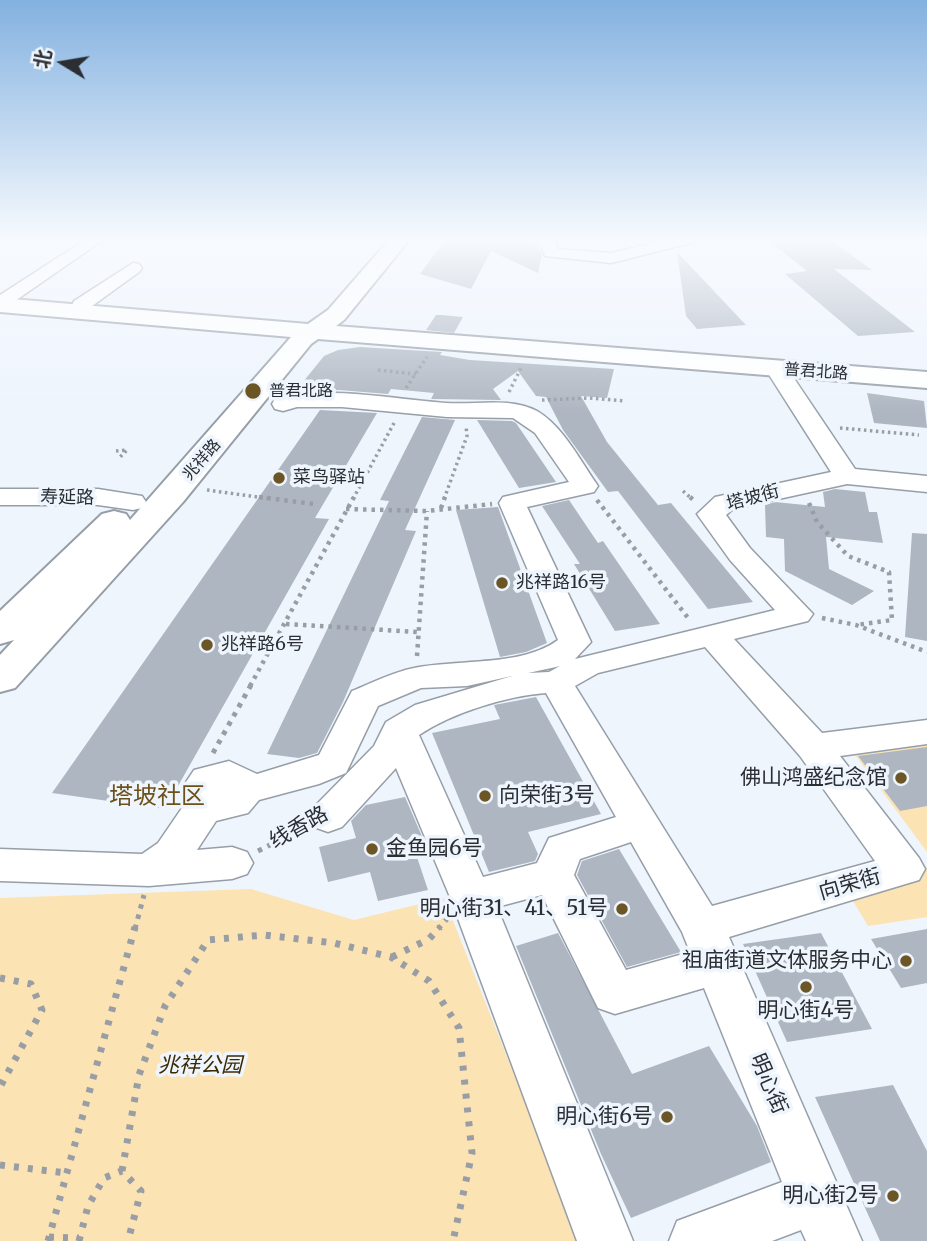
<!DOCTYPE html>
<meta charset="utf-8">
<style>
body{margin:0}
#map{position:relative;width:927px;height:1241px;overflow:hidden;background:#eef5fd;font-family:Merriweather,"Noto Sans SC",serif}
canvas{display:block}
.north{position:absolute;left:28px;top:28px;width:70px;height:70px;-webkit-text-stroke:5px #eef5fd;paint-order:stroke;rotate:281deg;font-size:19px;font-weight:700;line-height:28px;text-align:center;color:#2b2e33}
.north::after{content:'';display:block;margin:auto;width:24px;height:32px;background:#2b2e33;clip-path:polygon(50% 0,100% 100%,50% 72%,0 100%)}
</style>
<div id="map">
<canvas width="927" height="1241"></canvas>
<div class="north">北</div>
</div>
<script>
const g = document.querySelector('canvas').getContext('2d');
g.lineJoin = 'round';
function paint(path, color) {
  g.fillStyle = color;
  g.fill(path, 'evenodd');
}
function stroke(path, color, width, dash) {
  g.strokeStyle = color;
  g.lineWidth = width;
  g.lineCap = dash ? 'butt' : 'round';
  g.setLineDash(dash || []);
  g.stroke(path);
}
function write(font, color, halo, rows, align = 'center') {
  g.font = font + ' Merriweather,"Noto Sans SC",serif';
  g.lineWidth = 7;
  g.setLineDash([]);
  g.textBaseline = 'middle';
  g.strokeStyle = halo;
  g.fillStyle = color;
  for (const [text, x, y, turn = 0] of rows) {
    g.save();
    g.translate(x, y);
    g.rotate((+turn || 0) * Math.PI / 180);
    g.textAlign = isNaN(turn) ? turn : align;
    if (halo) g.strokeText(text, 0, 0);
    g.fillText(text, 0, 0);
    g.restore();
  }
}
paint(new Path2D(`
 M927 734V852L850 748Z
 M927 867V917L868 926 850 896Z
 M251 889 354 920 444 898 580 1241H0V898Z`), '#fce3b4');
paint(new Path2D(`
 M445 240H498L533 244 539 247 542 255 538 273 491 251 471 289 420 274Z
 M768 240H831L872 270 834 269 915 332 858 336 785 274 807 271Z
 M677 252 746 325 697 329 686 316Z
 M436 315H442L463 317 454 333 426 330Z
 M360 347 442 352 440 355 470 360 614 369 607 398 581 396 607 442 658 505 671 503 753 602 708 609 618 491 608 492 563 430 546 397 536 396 518 371 493 389 501 400 431 399 434 393 391 389 388 394 339 390 294 393 324 356 338 350Z
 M867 393 924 401 927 428 874 423Z
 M320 410 377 413 315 518 329 519 165 809 52 793Z
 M422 417 455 420 405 530 416 531 343 702 317 753 299 758 267 754 389 501 380 500Z
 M477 420 512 421 516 423 556 482 519 488Z
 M835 489 865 492 869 512H877L883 543 826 537 829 569 874 591 852 605 785 571 784 539 766 537 765 505 775 502 825 507 823 492Z
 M569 500 598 543 603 541 660 624 615 631 574 564H580L542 506Z
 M498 507 547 643 526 652 500 657 456 510Z
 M912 533 927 534V641L905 637Z
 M536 697 601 814 528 832 538 854 535 861 489 872 432 733 500 719 494 705Z
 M927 747V806L900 811 858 756Z
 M405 797 427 848 415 851 428 890 378 901 370 872 328 882 319 847 356 838 351 821 366 805Z
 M619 849 681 952 627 967 577 875 582 861Z
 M927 929V983L901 988 871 939Z
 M558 933 632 1074 709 1046 757 1126 771 1162 631 1218 601 1154 516 946Z
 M821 933 872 1029 787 1042 743 944Z
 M893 1085 927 1151V1241H880L815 1097Z`), '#aeb6c1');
const minor = new Path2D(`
 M85 240H103L12 303H0V295Z
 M532 240H554L558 249 611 253 667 240H693L691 243 611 263 545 256 541 245Z
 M133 263 139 264 142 268 139 272 88 309H74L72 305 74 301Z
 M777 364 785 365 855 469 927 476V492L847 484 733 509 726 515 750 548 813 614 808 621 734 639 822 733 927 720V744L840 756 919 858 925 869 919 880 729 937 862 1241H806L801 1230 772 1241H669L677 1221 782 1182 704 988 615 1014 598 1008 542 895 497 907 633 1241H577L450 897 396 768 342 827 328 832 314 827 308 817 314 807 374 746 386 722 415 705 512 676 467 686 421 688 378 706 346 773 319 784 259 800 248 813 216 821 197 850 232 847 247 852 253 863 247 874 232 879 149 886 0 881V849L142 854 158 843 184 805 180 791 194 770 229 761 257 774 319 755 352 691C372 683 393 672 414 668 456 659 522 667 558 640L499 503 503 497 569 482 535 433 513 418 447 417 342 407H297L283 411 275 409 272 404 275 399C331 385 390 399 446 403 476 405 510 397 537 411 563 426 581 462 598 486L594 492 527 507 591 642 575 659 775 610 730 560 697 514 715 497 831 472 766 370 769 365ZM705 647 800 756 875 861 712 906 575 686 598 673ZM560 666 549 672 528 673 556 667ZM546 693 616 817 549 838 537 863 483 877 419 735C452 713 506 696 546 693ZM631 842 682 932 690 952 626 970 574 875 580 859Z
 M0 489H98L142 496 146 502 142 508 133 510 98 505H0Z`);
const major = new Path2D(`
 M389 240H409L344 320 336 326 927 372V388L318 339 311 344 183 502 15 688 0 692V655L14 640 0 644V611L102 514 114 511 126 514 130 520 291 337 0 312V298L308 324 328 310Z`);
stroke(minor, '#969ea8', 3);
stroke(major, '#969ea8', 4);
stroke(new Path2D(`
 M378 370 416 374
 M406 388 427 357
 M509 392 522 366
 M542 400 589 398 625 401
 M840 428 919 435
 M116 451 127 450 120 457
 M207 490 272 499
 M683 491 692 499
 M353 499 394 423
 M444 499 467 436 466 426`), '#999ea5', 3.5, [2.5, 3.5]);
stroke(new Path2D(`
 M259 497 314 504
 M690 497 696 502
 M597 500 688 618
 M809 503 817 522 848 556 889 572 892 620 856 625
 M441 508 445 497
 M346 509 427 511 492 504
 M822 618 856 625 927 652
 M286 624 418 632
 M417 656 427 511
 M250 686 354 497`), '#999ea5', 4.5, [3.5, 5]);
stroke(new Path2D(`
 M213 753 251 685
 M258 851 304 828
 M135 929 144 895
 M438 929 447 919`), '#999ea5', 5, [4.5, 6]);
stroke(new Path2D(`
 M392 957 429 939 440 927
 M0 978 31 984 42 1010 0 1087
 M0 1165 66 1173
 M122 1171 139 1075 165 1006 208 940 264 935 334 943 391 957 429 981 459 1028 472 1153 453 1241
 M49 1237 79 1238
 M48 1241 135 927
 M79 1241 88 1206 104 1178 122 1171 141 1191 128 1241`), '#999ea5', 7, [5, 9]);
paint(minor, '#fff');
paint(major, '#fff');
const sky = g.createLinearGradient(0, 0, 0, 413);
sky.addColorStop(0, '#83b1e0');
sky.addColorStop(0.58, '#f7fafe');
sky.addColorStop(1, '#f7fafe00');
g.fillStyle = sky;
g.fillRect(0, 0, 927, 413);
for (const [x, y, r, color] of [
 [253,391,9,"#6d5626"],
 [279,478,7,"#6d5626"],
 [502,583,7,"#6d5626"],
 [207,645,7,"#6d5626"],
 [901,778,7,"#6d5626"],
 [485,796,7,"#6d5626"],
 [372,849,7,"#6d5626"],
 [622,909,7,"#6d5626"],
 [906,961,7,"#6d5626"],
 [806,987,7,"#6d5626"],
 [667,1117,7,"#6d5626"],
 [893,1196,7,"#6d5626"]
]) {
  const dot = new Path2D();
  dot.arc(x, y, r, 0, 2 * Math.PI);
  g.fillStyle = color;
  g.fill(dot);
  stroke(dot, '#eef5fd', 2.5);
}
write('16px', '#2b2e33', '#eef5fd', [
 ["普君北路",816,372,4],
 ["兆祥路",202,460,-49]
]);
write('16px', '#2b2e33', '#eef5fd', [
 ["普君北路",269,391]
], 'left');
write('18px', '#2b2e33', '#eef5fd', [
 ["菜鸟驿站",293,478],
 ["兆祥路16号",516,583],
 ["兆祥路6号",221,645]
], 'left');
write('18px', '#2b2e33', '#eef5fd', [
 ["寿延路",67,498,1],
 ["塔坡街",753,498,-15]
]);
write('21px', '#2b2e33', '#eef5fd', [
 ["佛山鸿盛纪念馆",887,778],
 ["向荣街3号",499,796,"left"],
 ["金鱼园6号",386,849,"left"],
 ["明心街31、41、51号",608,909],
 ["祖庙街道文体服务中心",892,961],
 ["明心街4号",806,1011,"center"],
 ["明心街6号",653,1117],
 ["明心街2号",879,1196]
], 'right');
write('21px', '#2b2e33', '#eef5fd', [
 ["线香路",299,828,-29],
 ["向荣街",850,885,-16],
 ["明心街",768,1084,67]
]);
write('italic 21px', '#3c2b02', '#eef5fd', [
 ["兆祥公园",200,1066]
]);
write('24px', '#6c521a', '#eef5fd', [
 ["塔坡社区",157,797]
]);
</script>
